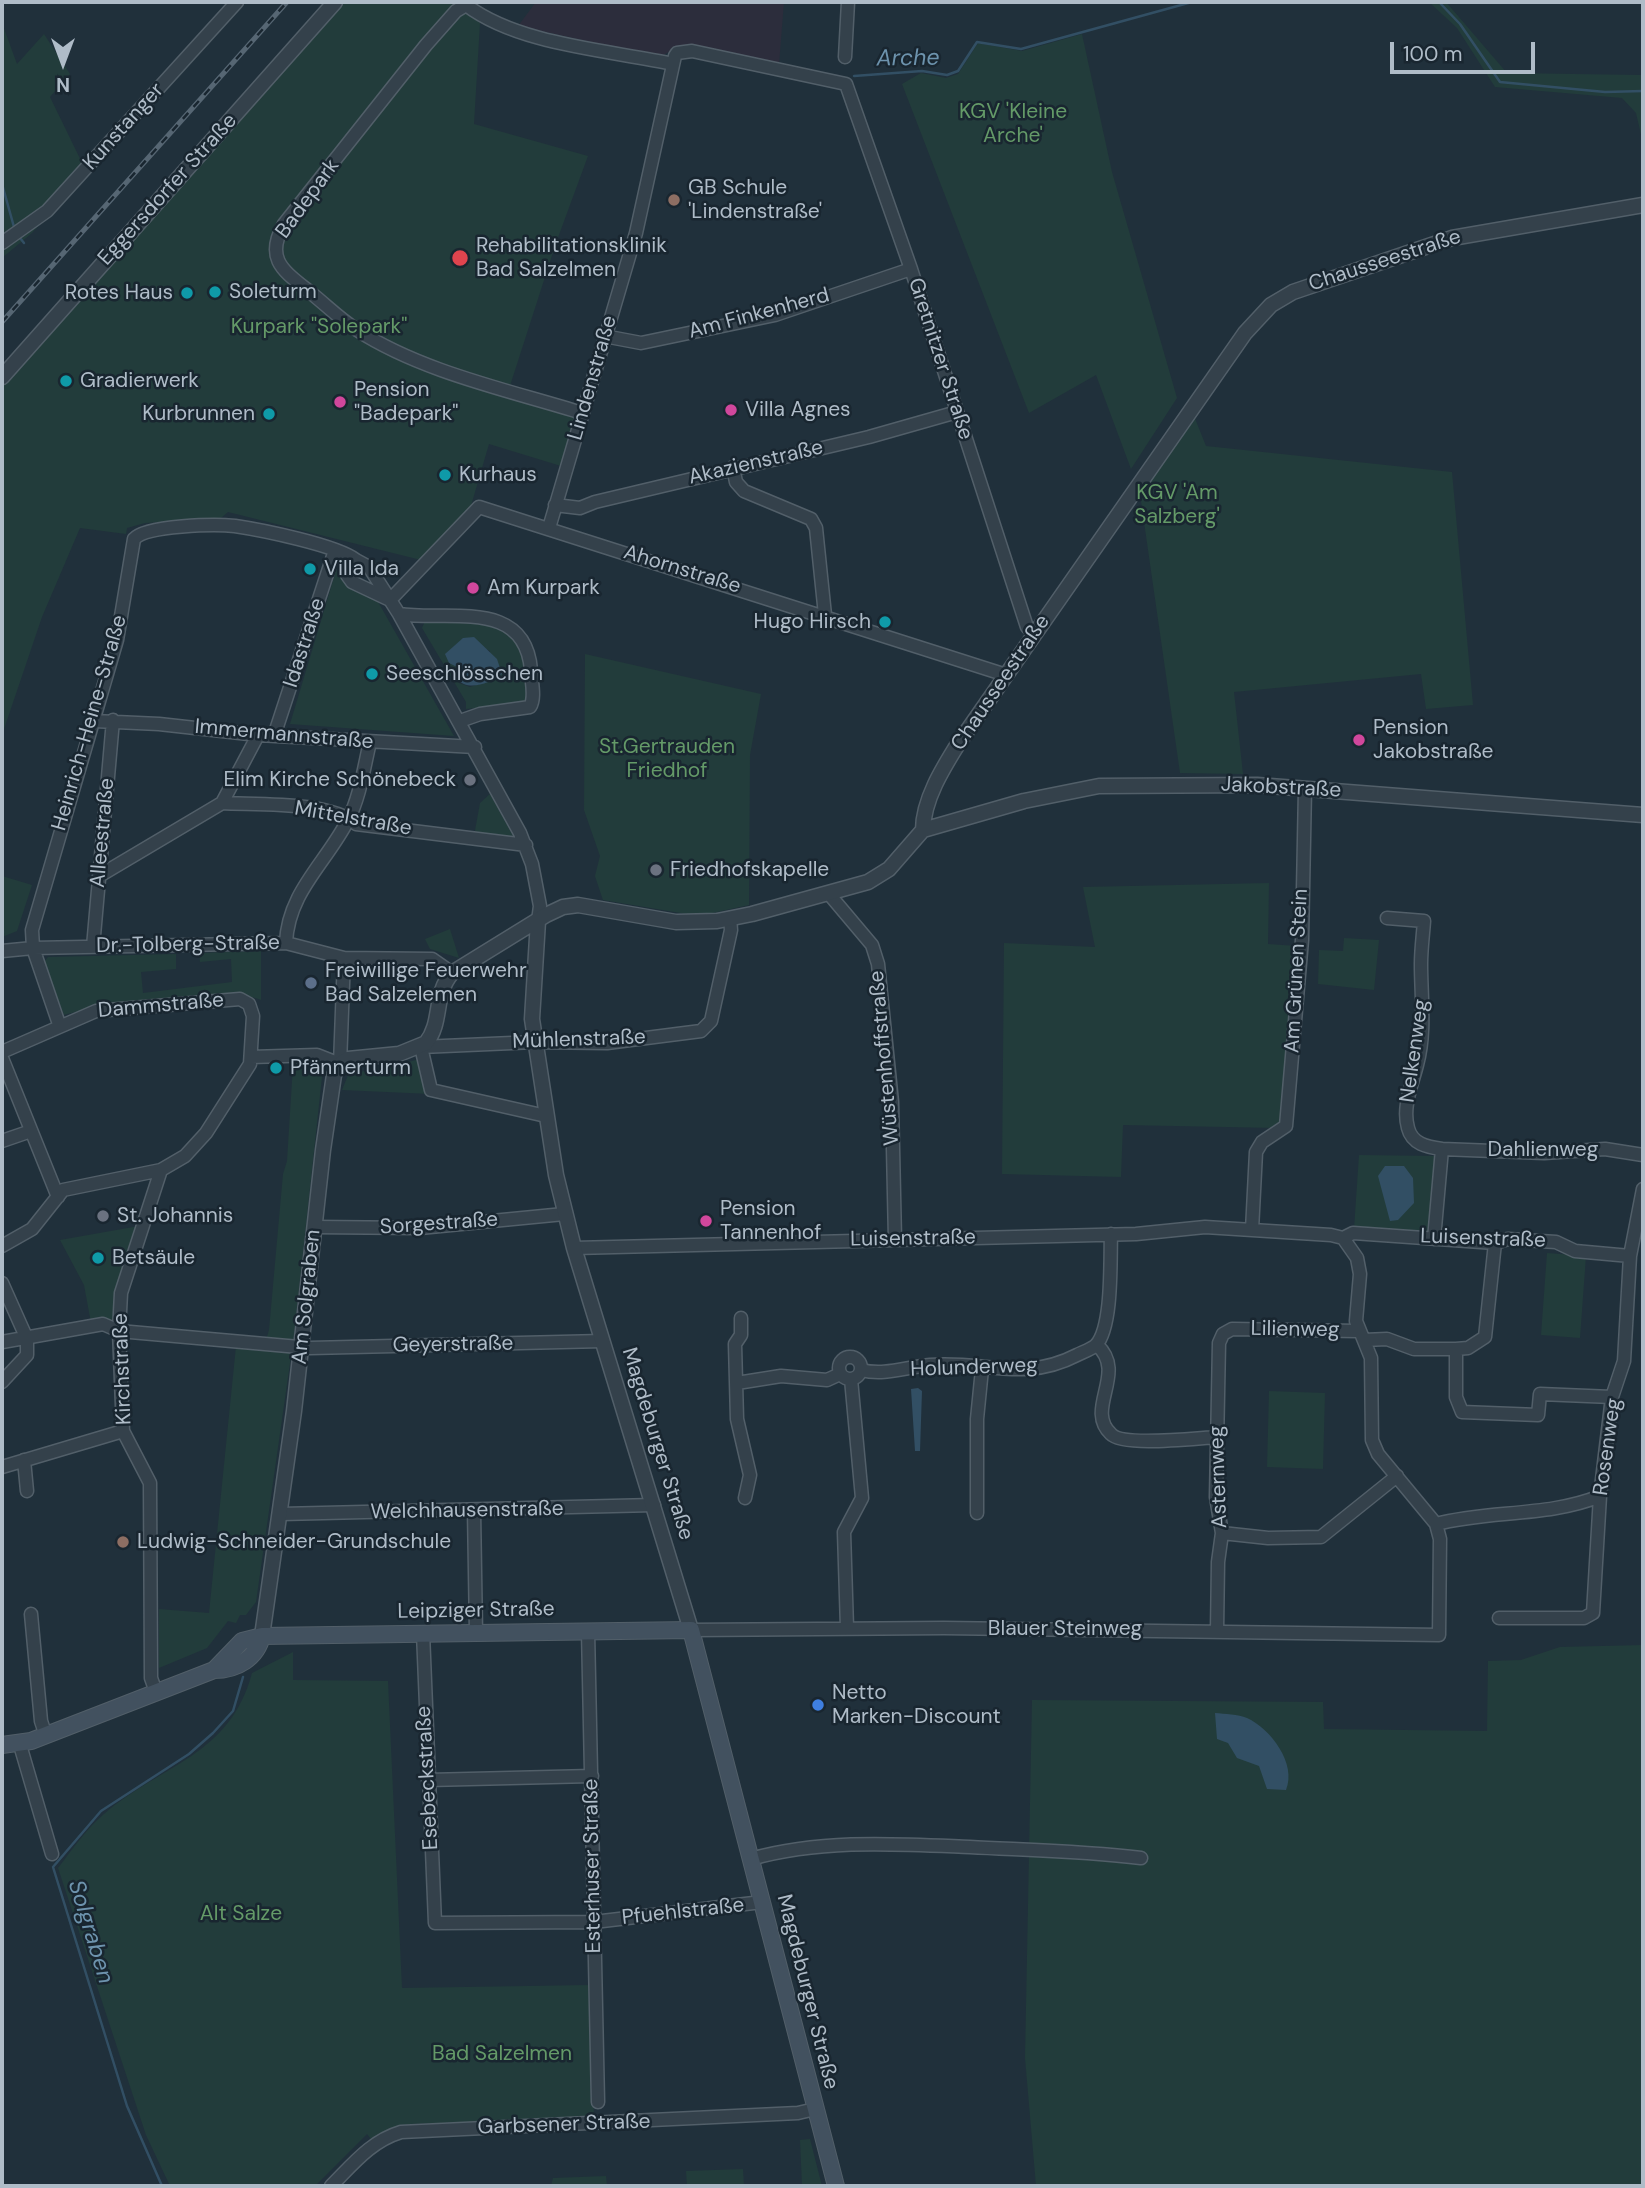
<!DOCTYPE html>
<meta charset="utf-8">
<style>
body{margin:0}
#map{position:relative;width:1645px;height:2188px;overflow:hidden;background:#20303b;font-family:"DM Sans",sans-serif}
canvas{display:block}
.frame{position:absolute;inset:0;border:4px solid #afbcc8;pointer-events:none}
.north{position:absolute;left:28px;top:28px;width:70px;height:70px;-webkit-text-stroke:5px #192630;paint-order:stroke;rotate:180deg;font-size:19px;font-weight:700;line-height:28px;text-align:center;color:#afbcc8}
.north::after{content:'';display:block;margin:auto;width:24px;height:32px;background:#afbcc8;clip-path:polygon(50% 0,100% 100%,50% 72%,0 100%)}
.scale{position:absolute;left:1390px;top:42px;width:145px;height:32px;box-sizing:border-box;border:4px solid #afbcc8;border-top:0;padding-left:9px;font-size:21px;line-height:24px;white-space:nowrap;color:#afbcc8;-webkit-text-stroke:5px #192630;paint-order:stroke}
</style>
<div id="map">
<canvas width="1645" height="2188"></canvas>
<div class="frame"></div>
<div class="north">N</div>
<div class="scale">100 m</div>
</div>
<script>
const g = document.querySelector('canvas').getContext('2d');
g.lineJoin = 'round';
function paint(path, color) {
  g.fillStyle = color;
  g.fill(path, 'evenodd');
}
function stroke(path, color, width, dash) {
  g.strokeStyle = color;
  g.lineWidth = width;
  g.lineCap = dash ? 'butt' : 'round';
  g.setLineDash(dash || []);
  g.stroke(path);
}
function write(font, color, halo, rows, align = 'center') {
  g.font = font + ' "DM Sans",sans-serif';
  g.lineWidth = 5;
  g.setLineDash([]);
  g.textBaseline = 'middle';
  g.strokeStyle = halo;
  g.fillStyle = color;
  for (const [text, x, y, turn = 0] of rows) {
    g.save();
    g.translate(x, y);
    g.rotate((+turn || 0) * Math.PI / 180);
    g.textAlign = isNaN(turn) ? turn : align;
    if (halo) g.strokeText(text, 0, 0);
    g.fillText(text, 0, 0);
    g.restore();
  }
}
paint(new Path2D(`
 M536 2H784L779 65 681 45 660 57 518 26Z`), '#2c2d3c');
paint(new Path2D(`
 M341 2H463L460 7 480 23 474 124 588 156 556 243 508 392 577 412 561 466 489 444 466 523 425 561 228 512 221 518 145 523 127 528 126 534 80 528 42 617 2 735V386Z
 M1429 2H1446L1507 73 1643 75V143L1636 113 1622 98 1495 87 1457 28Z
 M2 23 17 64 44 34 70 74 50 97 87 173 32 233 2 258Z
 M1082 34 1112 172 1177 398 1131 469 1096 375 1029 413 902 84 921 73 946 78 958 74 978 43 1022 51Z
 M1194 416 1206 446 1452 472 1473 705 1426 709 1421 674 1234 692 1243 774 1180 773 1140 494Z
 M341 554 345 556 343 580 377 600 454 736 290 724Z
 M426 619 494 623 523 646 529 703 466 709V702L422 628ZM464 638 490 651 491 680 470 687 459 683 455 673 457 667 452 663V648Z
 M585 654 761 694 750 755 749 905 699 916 603 900 595 876 600 856 584 810Z
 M490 794 518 845 474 836 480 803Z
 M2 876 32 885 17 931 2 937Z
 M1269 883 1268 944 1297 946 1283 1124 1277 1128 1123 1125 1121 1177 1002 1174 1004 943 1095 947 1083 887Z
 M450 929 459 958 430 949 425 939Z
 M1344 938 1379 940 1374 990 1318 984 1319 950 1343 951Z
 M261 951V1000C231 986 99 1005 64 1015L44 962 48 957 176 954V969L141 972 143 993 232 982 231 959 200 962 199 953Z
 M423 1058 431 1094 342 1090 349 1073 383 1069Z
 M293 1065 322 1066V1077L294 1335 256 1602 246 1615H240L236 1623 228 1621 207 1648 159 1668V1609L209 1613 236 1346 264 1347 269 1330 283 1174 287 1161Z
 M1359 1155 1436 1156 1431 1236 1354 1229Z
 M139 1226 115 1325 91 1323 84 1285 60 1240Z
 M1547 1253 1586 1256 1580 1338 1541 1335Z
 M1269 1391 1325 1393 1323 1469 1267 1467Z
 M1643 1645V2186H1036L1025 2058 1032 1700 1323 1702 1324 1729 1487 1731 1488 1661 1521 1660 1560 1647Z
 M293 1652V1680L388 1681 402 1988 590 1985 594 2118 410 2124 371 2139 367 2134 315 2186H170L146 2135 58 1868C72 1850 86 1829 104 1814 162 1764 230 1756 252 1673Z
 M810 2139 822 2186H802L800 2140Z
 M743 2169 744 2186H687L686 2171Z
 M606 2176 607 2186H551L553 2178Z`), '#223c3b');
paint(new Path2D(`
 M474 637 497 659 502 674C490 683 468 692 457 679V667L449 663 445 654 463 638Z
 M1385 1166H1404L1413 1178 1414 1203 1398 1220 1390 1221 1378 1176Z
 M918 1388 922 1391 920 1451H915L911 1389Z
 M1215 1713C1225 1714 1238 1714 1247 1718 1271 1729 1297 1764 1286 1790L1267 1789 1259 1766 1237 1758 1228 1743 1217 1739Z`), '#324f64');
stroke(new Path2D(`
 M1439 2 1460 24 1500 82 1605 92 1643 91
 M854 76 922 71 947 75 958 71 977 42 1021 49 1192 2
 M2 184 14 227
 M20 238 24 243
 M2 932H3
 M162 2186 127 2106 53 1867 101 1811 189 1754 213 1733 233 1711 243 1677`), '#324f64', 2.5);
const minor = new Path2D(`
 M466 5 456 11 426 45 284 224C264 260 284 271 311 293 326 305 340 319 357 330 422 372 508 390 582 413
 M466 5C519 45 608 50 673 64
 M845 57 848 2
 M2 243 47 211 237 2
 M604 336 641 343 775 315 911 269
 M733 467 736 482 744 491 811 519 816 528 825 615
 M555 505 580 508 595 502 869 437 957 412
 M549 528 636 233 675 56 677 53 692 51 846 84 911 269 1027 627 1034 634
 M390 600 479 507 1006 675
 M390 600 352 582 347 575 349 564 356 560 369 567 399 614 520 833 532 864 540 906 538 921
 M399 614C447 622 525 597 531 670 531 681 536 697 530 707L480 714 460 721
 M94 721 159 724 258 735 475 747
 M274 736 335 550
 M222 803C257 805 330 801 356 824L526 845
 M99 876 222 803 258 735
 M829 894 872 945 878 964 892 1102 895 1240
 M1387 918 1424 921C1423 935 1421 950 1421 964 1421 997 1426 1032 1417 1065 1412 1085 1402 1107 1408 1128 1412 1144 1427 1147 1442 1149L1434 1239
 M286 943C288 892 326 863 348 820 360 797 364 767 370 742
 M93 947 113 720
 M2 951 33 948 286 943 344 958 432 959 452 973
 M59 1024 33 948 32 930 117 640 134 539C146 525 216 524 235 526 262 530 336 545 356 560
 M2 1052 96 1011 240 999 249 1004 253 1016 250 1064 206 1133 185 1156 161 1170 63 1190 32 1229 2 1246
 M251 1057 317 1055 340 1064 344 958
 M2 1058 58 1197
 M546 1116 431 1090 421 1047 535 1042 607 1043 701 1031 711 1021 731 930 730 918
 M2 1141 31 1131
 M1442 1149 1544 1153 1605 1149 1643 1155
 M314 1227 420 1228 564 1214
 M1252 1230 1256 1152 1262 1142 1286 1126 1302 940 1305 789
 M1495 1243 1485 1337 1468 1348 1456 1349V1397L1462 1412 1538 1415 1540 1394 1612 1397
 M574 1248 1136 1234 1205 1227 1331 1235 1343 1238 1353 1233 1495 1243 1508 1239 1556 1242 1575 1251 1630 1256
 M2 1283 27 1339V1355L2 1382
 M741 1318V1335L735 1344 737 1419 750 1475 745 1498
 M1364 1340 1387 1339 1414 1349H1456
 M2 1342 103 1324 119 1331 310 1348 603 1341
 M1097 1345C1128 1373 1084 1409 1111 1434 1123 1447 1196 1438 1217 1437
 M839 1368a11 11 0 1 1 22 0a11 11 0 1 1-22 0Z
 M861 1370C885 1376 906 1367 930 1365 983 1360 1023 1383 1077 1355 1083 1352 1092 1349 1096 1345 1113 1327 1110 1259 1111 1234
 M737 1383 781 1376 827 1380 840 1374
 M24 1460 27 1491
 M2 1467 123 1431
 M474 1510 476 1633
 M977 1513V1419L982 1369
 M281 1514 654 1505
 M1436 1524C1489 1510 1549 1517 1600 1496
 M1222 1533 1268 1538 1321 1537 1397 1476
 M31 1614 41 1721 46 1736
 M1499 1618H1584L1593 1613 1600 1496 1612 1397 1624 1361 1630 1256 1643 1189
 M847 1628 844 1532 862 1498 851 1379
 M691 1630 944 1628 1439 1635 1440 1539 1436 1524 1378 1454 1372 1440 1371 1358 1356 1321 1360 1274 1357 1258 1343 1238
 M588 1631 598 2102
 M1217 1631 1218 1562 1222 1533 1216 1497 1219 1343 1223 1334 1232 1329 1358 1331
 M423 1633 435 1923 594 1922 762 1902
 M156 1692 151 1678 150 1483 123 1431 119 1331 121 1293 161 1170
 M20 1745 52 1854
 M428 1780 592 1776
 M751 1859C822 1839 896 1844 970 1847 1027 1850 1084 1851 1141 1858
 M331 2186C353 2164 371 2141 401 2132L798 2113 815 2109`);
const tertiary = new Path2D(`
 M2 377 335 2
 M923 830C923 800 943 768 958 744L1245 333 1271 305 1293 292 1452 238 1643 205
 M538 921 532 1019 556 1175 574 1248 691 1630
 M262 1636 294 1411 323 1150 334 1075 340 1064 348 1059 399 1054 426 1043C443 1022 433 994 452 973L546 915 563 907 578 905 676 922 717 921 752 914 868 882 889 869 923 830 1024 801 1099 786 1257 785 1643 815`);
const secondary = new Path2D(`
 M214 1670 242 1641 262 1636 691 1630 836 2186
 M2 1745 31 1741 214 1670C237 1670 257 1658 262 1636`);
stroke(minor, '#525f69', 15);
stroke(tertiary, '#525f69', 17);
stroke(secondary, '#525f69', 18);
stroke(minor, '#34414b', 12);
stroke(tertiary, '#34414b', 14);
stroke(secondary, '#42515f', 16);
const rail = new Path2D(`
 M2 322 287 2`);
stroke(rail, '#566673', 5);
stroke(rail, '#192630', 2.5, [8]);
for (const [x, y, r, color] of [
 [674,200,7,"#8d6e63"],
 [460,258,9,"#e0444e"],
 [215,292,7,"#0f9aa8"],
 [187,293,7,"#0f9aa8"],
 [66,381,7,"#0f9aa8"],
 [340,402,7,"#d1479c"],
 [731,410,7,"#d1479c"],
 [269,414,7,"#0f9aa8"],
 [445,475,7,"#0f9aa8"],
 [310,569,7,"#0f9aa8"],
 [473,588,7,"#d1479c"],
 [885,622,7,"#0f9aa8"],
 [372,674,7,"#0f9aa8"],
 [1359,740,7,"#d1479c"],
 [470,780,7,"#6b7280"],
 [656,870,7,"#6b7280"],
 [311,983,7,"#5c6f8a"],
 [276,1068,7,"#0f9aa8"],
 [103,1216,7,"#6b7280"],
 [706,1221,7,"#d1479c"],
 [98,1258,7,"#0f9aa8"],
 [123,1542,7,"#8d6e63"],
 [818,1705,7,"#3f7fe0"]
]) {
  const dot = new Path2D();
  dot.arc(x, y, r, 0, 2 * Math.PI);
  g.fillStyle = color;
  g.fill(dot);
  stroke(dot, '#192630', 2.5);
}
write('21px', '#649a68', '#192630', [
 ["KGV 'Kleine",1013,112],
 ["Arche'",1013,136],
 ["Kurpark \"Solepark\"",319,327],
 ["KGV 'Am",1177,493],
 ["Salzberg'",1177,517],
 ["St.Gertrauden",667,747],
 ["Friedhof",667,771],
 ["Alt Salze",241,1914],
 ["Bad Salzelmen",502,2054]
]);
write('21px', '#afbcc8', '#192630', [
 ["Kunstanger",124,127,-48],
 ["Eggersdorfer Straße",168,190,-48],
 ["Badepark",308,199,-54],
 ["Chausseestraße",1385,261,-18],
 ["Am Finkenherd",759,314,-15],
 ["Gretnitzer Straße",940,359,72],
 ["Lindenstraße",593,378,-74],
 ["Akazienstraße",756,463,-13],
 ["Ahornstraße",682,570,17],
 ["Idastraße",305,643,-72],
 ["Chausseestraße",1001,683,-56],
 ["Heinrich-Heine-Straße",90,723,-74],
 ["Immermannstraße",284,735,5],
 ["Jakobstraße",1281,788,3],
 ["Mittelstraße",353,819,10],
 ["Alleestraße",103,833,-85],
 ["Dr.-Tolberg-Straße",188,945,-1],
 ["Am Grünen Stein",1297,971,-87],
 ["Dammstraße",161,1006,-5],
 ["Mühlenstraße",579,1040,-2],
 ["Nelkenweg",1415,1051,-82],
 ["Wüstenhoffstraße",885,1058,-95],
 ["Dahlienweg",1543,1150],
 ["Sorgestraße",439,1224,-4],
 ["Luisenstraße",913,1239,-1],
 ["Luisenstraße",1483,1239,2],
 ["Am Solgraben",307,1297,-84],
 ["Lilienweg",1295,1330,1],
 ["Geyerstraße",453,1345,-1],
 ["Holunderweg",974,1368,-2],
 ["Kirchstraße",123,1369,-92],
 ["Magdeburger Straße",657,1444,73],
 ["Rosenweg",1608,1447,-82],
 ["Asternweg",1219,1477,-92],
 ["Welchhausenstraße",467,1511,-1],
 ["Leipziger Straße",476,1611,-1],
 ["Blauer Steinweg",1065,1629],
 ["Esebeckstraße",428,1778,-93],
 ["Esterhuser Straße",593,1866,-91],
 ["Pfuehlstraße",683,1912,-6],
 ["Magdeburger Straße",807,1992,76],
 ["Garbsener Straße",564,2125,-2]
]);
write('21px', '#afbcc8', '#192630', [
 ["GB Schule",688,188],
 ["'Lindenstraße'",688,212],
 ["Rehabilitationsklinik",476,246],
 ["Bad Salzelmen",476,270],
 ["Soleturm",229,292],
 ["Rotes Haus",173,293,"right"],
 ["Gradierwerk",80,381],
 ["Pension",354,390],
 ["\"Badepark\"",354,414],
 ["Villa Agnes",745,410],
 ["Kurbrunnen",255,414,"right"],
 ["Kurhaus",459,475],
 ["Villa Ida",324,569],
 ["Am Kurpark",487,588],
 ["Hugo Hirsch",871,622,"right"],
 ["Seeschlösschen",386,674],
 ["Pension",1373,728],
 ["Jakobstraße",1373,752],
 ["Elim Kirche Schönebeck",456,780,"right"],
 ["Friedhofskapelle",670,870],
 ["Freiwillige Feuerwehr",325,971],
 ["Bad Salzelemen",325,995],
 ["Pfännerturm",290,1068],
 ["Pension",720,1209],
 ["Tannenhof",720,1233],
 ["St. Johannis",117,1216],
 ["Betsäule",112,1258],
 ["Ludwig-Schneider-Grundschule",137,1542],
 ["Netto",832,1693],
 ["Marken-Discount",832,1717]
], 'left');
write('italic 23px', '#6d93ad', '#192630', [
 ["Arche",908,59,-1],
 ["Solgraben",90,1932,73]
]);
</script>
